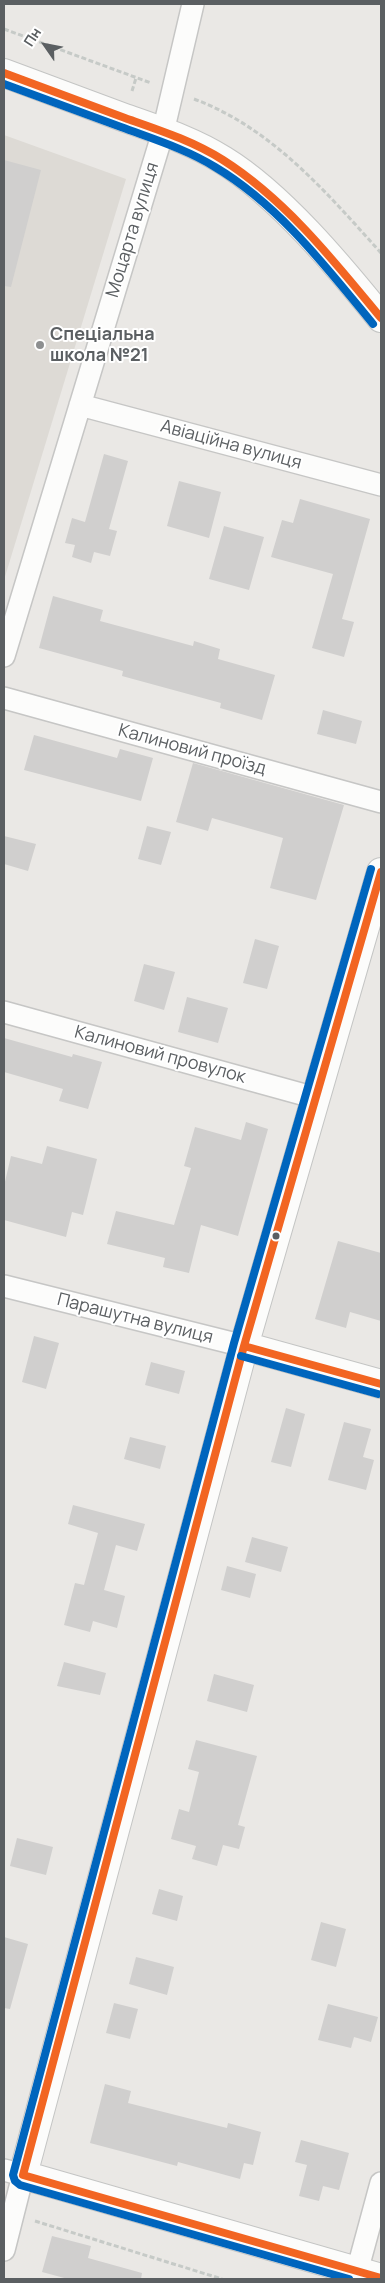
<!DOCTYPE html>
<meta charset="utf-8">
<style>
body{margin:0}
#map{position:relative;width:385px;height:2283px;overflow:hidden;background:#eae8e5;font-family:Manrope,sans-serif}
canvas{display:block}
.frame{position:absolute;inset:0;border:5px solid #5b5f62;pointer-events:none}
.north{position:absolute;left:20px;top:20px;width:50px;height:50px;-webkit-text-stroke:4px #fff;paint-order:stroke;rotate:303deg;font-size:14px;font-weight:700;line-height:20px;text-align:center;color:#5b5f62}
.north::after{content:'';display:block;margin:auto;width:18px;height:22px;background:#5b5f62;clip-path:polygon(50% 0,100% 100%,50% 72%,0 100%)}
</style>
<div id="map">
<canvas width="385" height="2283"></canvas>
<div class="frame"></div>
<div class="north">Пн</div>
</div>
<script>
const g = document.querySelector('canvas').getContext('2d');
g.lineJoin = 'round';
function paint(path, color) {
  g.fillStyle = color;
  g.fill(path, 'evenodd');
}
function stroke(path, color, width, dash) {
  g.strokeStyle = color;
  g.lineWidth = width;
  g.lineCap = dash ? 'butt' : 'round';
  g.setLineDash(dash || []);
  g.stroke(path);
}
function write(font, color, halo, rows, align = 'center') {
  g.font = font + ' Manrope,sans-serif';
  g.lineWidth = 4;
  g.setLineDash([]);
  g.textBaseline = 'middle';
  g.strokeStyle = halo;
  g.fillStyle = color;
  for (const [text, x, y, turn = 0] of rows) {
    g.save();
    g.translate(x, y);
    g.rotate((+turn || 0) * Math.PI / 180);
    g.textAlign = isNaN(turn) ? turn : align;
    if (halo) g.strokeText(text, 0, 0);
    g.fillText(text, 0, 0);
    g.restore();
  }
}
paint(new Path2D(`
 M4 135 126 179 4 580Z`), '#dddad5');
paint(new Path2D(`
 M4 160 41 170 11 287 4 286Z
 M104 454 128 461 109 529 117 531 110 556 94 552 91 563 72 557 75 545 65 543 72 518 85 522Z
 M179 481 221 492 209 538 167 526Z
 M300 499 370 519 342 619 354 622 344 657 312 648 333 574 271 557 282 520 293 523Z
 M224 526 264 537 249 590 209 579Z
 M53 596 103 610 100 621 193 646 194 641 220 649 218 659 275 675 262 720 220 708 221 703 122 676 123 671 39 648Z
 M323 710 362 721 356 744 317 734Z
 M34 735 117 758 120 749 153 758 141 801 24 770Z
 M193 763 344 805 316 900 270 888 283 838 212 818 208 831 176 822Z
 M147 826 171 832 161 865 138 859Z
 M4 836 36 844 28 871 4 864Z
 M255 939 279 946 267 989 243 983Z
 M144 964 175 972 164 1010 134 1001Z
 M187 997 228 1008 218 1043 178 1032Z
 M4 1038 72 1057 73 1054 102 1062 88 1109 59 1101 63 1089 4 1072Z
 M246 1122 268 1129 238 1236 201 1225 189 1273 163 1267 165 1258 107 1244 116 1211 174 1225 191 1168 184 1166 195 1127 241 1140Z
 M47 1146 97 1159 83 1215 72 1212 66 1237 4 1220V1186L11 1156 42 1164Z
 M338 1241 381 1253V1321L350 1312 346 1328 315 1319Z
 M34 1336 59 1343 46 1389 22 1382Z
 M151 1362 185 1371 179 1394 145 1385Z
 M286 1408 305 1414 291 1467 271 1462Z
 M344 1422 371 1429 363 1457 374 1460 366 1490 328 1480Z
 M130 1437 166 1446 160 1469 124 1459Z
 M73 1505 145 1524 137 1551 116 1545 104 1590 125 1596 117 1628 93 1621 90 1632 64 1625 75 1583 84 1585 98 1533 68 1524Z
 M252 1537 288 1547 281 1572 245 1562Z
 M227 1566 256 1574 250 1598 221 1590Z
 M64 1662 106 1673 100 1695 57 1686Z
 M214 1674 254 1685 247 1712 207 1701Z
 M196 1740 257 1756 238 1825 245 1827 239 1849 223 1845 217 1866 192 1859 196 1846 171 1839 179 1809 189 1812 199 1772 188 1769Z
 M17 1838 53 1847 46 1875 10 1866Z
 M159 1889 183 1896 177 1921 152 1914Z
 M321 1922 346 1929 336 1967 311 1960Z
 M4 1937 28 1944 10 2009 4 2008Z
 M136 1957 174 1967 167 1995 129 1984Z
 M114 2003 138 2009 130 2039 106 2033Z
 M328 2004 378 2017 371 2042 354 2037 351 2048 318 2040Z
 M105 2084 131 2091 128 2103 227 2128 228 2123 261 2132 253 2165 244 2163 240 2179 178 2162 177 2166 90 2143Z
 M301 2140 349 2153 339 2190 323 2186 319 2201 299 2196 307 2165 295 2162Z
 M52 2236 91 2246 88 2258 142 2273 141 2279H68L42 2272Z`), '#d0cfce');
const minor = new Path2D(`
 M80 405 381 485
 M4 656 163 132 193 4
 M4 698 381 802
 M4 1012 316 1098
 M4 1286 244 1346
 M4 2170 23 2175 4 2250
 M355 2279 381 2183`);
const secondary = new Path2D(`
 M4 73C44 88 85 103 125 118 159 130 193 141 223 160 280 195 339 266 381 318
 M381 872 244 1346 23 2175 381 2278
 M244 1346 381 1384`);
stroke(minor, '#c6c6c5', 24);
stroke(secondary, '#c4c5c4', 30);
stroke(new Path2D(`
 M4 29 151 83
 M132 91 136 78
 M194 99C272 128 327 193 381 253
 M35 2221 222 2279`), '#c6cac7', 3, [5, 2.5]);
stroke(minor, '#fcfcfb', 21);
stroke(secondary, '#fcfcfb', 28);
stroke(new Path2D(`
 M4 73C44 88 85 103 125 118 159 130 193 141 223 160 286 200 334 261 381 318
 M381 872 244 1346 23 2175 381 2278
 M244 1346 381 1384`), '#f26522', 8);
stroke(new Path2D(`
 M4 84C43 98 82 113 121 127 153 139 186 149 215 167 279 205 327 268 373 324
 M241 1356 378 1394
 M349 2279 20 2185 15 2181 13 2175 234 1343 371 869`), '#0065bd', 8);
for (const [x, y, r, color] of [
 [40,345,5,"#8d8f90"],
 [276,1236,4.5,"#5b5f62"]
]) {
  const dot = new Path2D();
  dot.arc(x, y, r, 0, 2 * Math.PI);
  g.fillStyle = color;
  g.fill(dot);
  stroke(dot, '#fff', 2);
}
write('18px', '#5b5f62', '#fff', [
 ["Моцарта вулиця",133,230,-73],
 ["Авіаційна вулиця",231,445,15],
 ["Калиновий проїзд",192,750,15],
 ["Калиновий провулок",160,1055,15],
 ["Парашутна вулиця",135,1319,14]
]);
write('bold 18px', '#5b5f62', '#fff', [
 ["Спеціальна",50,335],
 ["школа №21",50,356]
], 'left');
</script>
